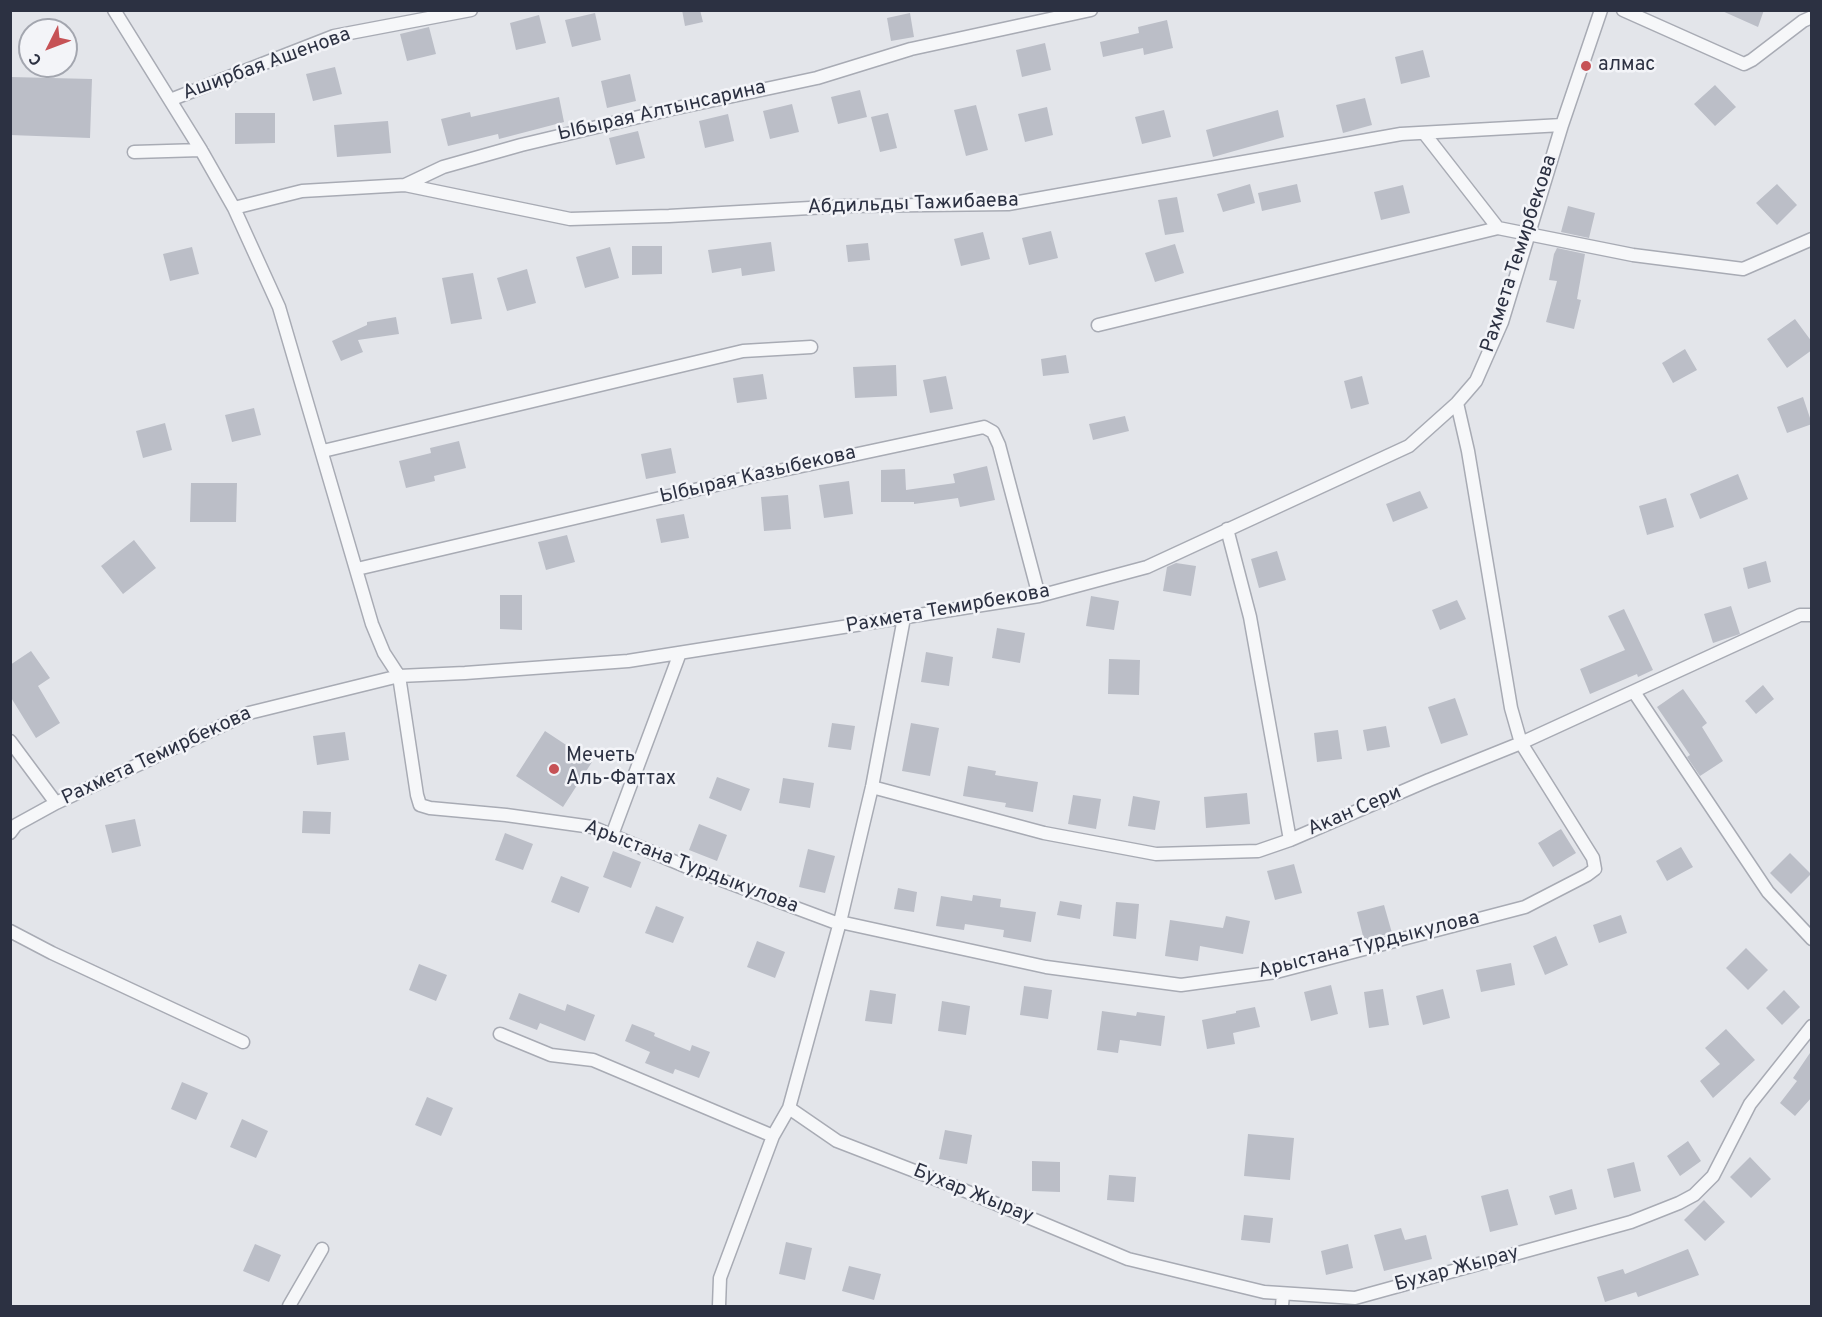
<!DOCTYPE html>
<meta charset="utf-8">
<style>
body{margin:0}
#map{position:relative;width:1822px;height:1317px;overflow:hidden;background:#e3e5ea;font-family:Overpass,sans-serif}
canvas{display:block}
.frame{position:absolute;inset:0;border:12px solid #2c3142;pointer-events:none}
.north{position:absolute;left:18px;top:18px;width:60px;height:60px;box-sizing:border-box;background:#f3f4f8;border:2px solid #a3a6af;border-radius:50%;rotate:228deg;font-size:16px;font-weight:700;line-height:24px;text-align:center;color:#2c3142}
.north::after{content:'';display:block;margin:auto;width:21px;height:27px;background:#c65256;clip-path:polygon(50% 0,100% 100%,50% 72%,0 100%)}
</style>
<div id="map">
<canvas width="1822" height="1317"></canvas>
<div class="frame"></div>
<div class="north">С</div>
</div>
<script>
const g = document.querySelector('canvas').getContext('2d');
g.lineJoin = 'round';
function paint(path, color) {
  g.fillStyle = color;
  g.fill(path, 'evenodd');
}
function stroke(path, color, width, dash) {
  g.strokeStyle = color;
  g.lineWidth = width;
  g.lineCap = dash ? 'butt' : 'round';
  g.setLineDash(dash || []);
  g.stroke(path);
}
function write(font, color, halo, rows, align = 'center') {
  g.font = font + ' Overpass,sans-serif';
  g.lineWidth = 5;
  g.setLineDash([]);
  g.textBaseline = 'middle';
  g.strokeStyle = halo;
  g.fillStyle = color;
  for (const [text, x, y, turn = 0] of rows) {
    g.save();
    g.translate(x, y);
    g.rotate((+turn || 0) * Math.PI / 180);
    g.textAlign = isNaN(turn) ? turn : align;
    if (halo) g.strokeText(text, 0, 0);
    g.fillText(text, 0, 0);
    g.restore();
  }
}
paint(new Path2D(`
 M682 10H700L703 22 685 26Z
 M1720 10H1764L1758 27Z
 M595 13 601 40 572 47 565 20Z
 M910 13 914 37 891 41 887 18Z
 M539 15 546 43 516 50 510 23Z
 M1167 20 1173 48 1144 55 1143 48 1103 57 1100 42 1139 33 1138 27Z
 M429 27 436 54 407 61 400 34Z
 M1045 43 1051 70 1022 77 1016 50Z
 M1423 50 1430 77 1401 84 1395 57Z
 M335 67 342 94 313 101 306 74Z
 M630 74 636 101 607 108 601 81Z
 M10 77 92 79 90 138 10 135Z
 M1715 85 1736 107 1715 126 1694 104Z
 M860 90 867 117 838 124 831 97Z
 M559 97 564 122 499 139 498 134 448 146 441 119 470 112 471 117Z
 M1365 98 1372 125 1343 133 1336 105Z
 M792 104 799 132 770 139 763 111Z
 M976 105 988 150 966 156 954 110Z
 M1047 107 1053 135 1025 142 1018 114Z
 M1164 110 1171 137 1142 144 1135 117Z
 M1278 110 1284 137 1213 157 1206 130Z
 M235 113H275V143L235 144Z
 M888 113 897 148 880 152 871 117Z
 M728 114 734 141 705 148 699 121Z
 M388 121 391 153 337 157 334 125Z
 M638 131 645 158 616 165 609 138Z
 M1250 184 1255 203 1223 212 1217 194Z
 M1297 184 1301 202 1262 211 1258 193Z
 M1777 184 1797 205 1777 225 1756 203Z
 M1403 185 1410 213 1381 220 1374 192Z
 M1177 197 1184 232 1165 235 1158 200Z
 M1568 206 1595 213 1589 238 1561 232Z
 M1051 231 1058 258 1029 265 1022 238Z
 M983 232 990 259 961 266 954 239Z
 M771 242 775 271 742 276 741 268 712 273 708 250Z
 M868 243 870 260 848 262 846 245Z
 M1175 244 1184 273 1155 282 1145 253Z
 M632 246H662V274L632 275Z
 M192 247 199 274 170 281 163 254Z
 M610 247 619 278 585 288 576 257Z
 M1557 248 1585 254 1577 299 1581 300 1574 329 1546 322 1557 281 1549 280 1554 254Z
 M527 269 536 303 507 311 497 278Z
 M473 273 482 319 451 324 442 278Z
 M396 317 399 334 358 340 363 352 341 361 332 341 367 325V322Z
 M1795 319 1812 342V350L1787 368 1767 339Z
 M1685 349 1697 370 1673 383 1662 363Z
 M1066 355 1069 373 1043 376 1041 359Z
 M896 365 897 396 855 398 853 367Z
 M763 374 767 399 737 403 733 378Z
 M946 376 953 409 930 413 923 380Z
 M1362 376 1369 404 1351 409 1344 381Z
 M1803 397 1812 424 1787 433 1777 407Z
 M254 408 261 435 232 442 225 415Z
 M1125 416 1129 431 1093 440 1089 424Z
 M165 423 172 450 143 458 136 431Z
 M459 441 466 468 434 476 435 481 406 488 399 461 431 453 430 448Z
 M671 448 676 473 646 479 641 454Z
 M987 466 995 500 960 507 958 498 914 504V502H881V470L905 469 906 490 955 483 953 474Z
 M1738 474 1748 499 1700 519 1690 494Z
 M849 481 853 514 824 518 819 485Z
 M191 483H237L236 522H190Z
 M1420 491 1428 508 1393 522 1386 504Z
 M788 495 791 529 764 531 761 497Z
 M1666 498 1674 527 1647 535 1639 506Z
 M684 514 689 538 661 543 656 519Z
 M567 535 575 562 546 570 538 542Z
 M134 540 156 568 123 594 101 566Z
 M1277 551 1286 580 1259 588 1251 559Z
 M1766 561 1771 582 1748 589 1743 568Z
 M1176 563 1196 566 1191 596 1163 591 1167 567Z
 M500 595H522V630L500 629Z
 M1091 596 1119 601 1114 630 1086 626Z
 M1457 600 1466 619 1440 630 1432 610Z
 M1731 606 1740 634 1713 643 1704 614Z
 M1624 609 1653 670 1638 677 1637 674 1590 694 1580 669 1625 650 1608 616Z
 M997 628 1025 633 1020 663 992 658Z
 M31 651 50 678 38 686 60 723 36 738 10 696V665Z
 M926 652 953 657 949 686 921 682Z
 M1109 659 1140 660 1139 695 1108 694Z
 M1763 685 1774 699 1756 714 1745 701Z
 M1683 689 1707 723 1702 727 1723 761 1700 776 1687 757 1690 755 1657 707Z
 M1455 698 1468 735 1441 744 1428 707Z
 M832 723 855 726 851 750 828 747Z
 M911 723 939 728 930 776 902 771Z
 M1386 726 1390 747 1367 751 1363 730Z
 M1338 730 1342 759 1317 762 1314 733Z
 M545 731 592 762 563 807 516 776Z
 M345 732 349 760 317 765 313 736Z
 M968 766 996 771 995 775 1038 782 1033 812 1005 807 1006 803 963 796Z
 M717 777 750 789 741 811 709 798Z
 M783 778 814 783 810 808 779 803Z
 M1247 793 1250 824 1206 828 1204 797Z
 M1073 795 1101 799 1096 829 1068 824Z
 M1133 796 1160 801 1155 830 1128 826Z
 M303 811 331 812 330 834 302 833Z
 M135 819 141 846 112 853 105 825Z
 M699 824 727 835 717 861 689 850Z
 M1561 829 1576 853 1553 867 1538 843Z
 M505 833 533 844 523 870 495 860Z
 M1681 847 1693 867 1667 881 1656 861Z
 M808 849 835 856 825 893 799 887Z
 M613 851 641 862 631 888 603 877Z
 M1790 853 1811 874 1791 894 1770 873Z
 M1294 864 1302 893 1275 900 1267 871Z
 M561 876 589 887 579 913 551 902Z
 M898 888 917 892 914 912 894 909Z
 M973 895 1001 899 1000 907 1036 912 1031 942 1003 937 1004 930 965 924 964 930 936 926 941 896 972 901Z
 M1060 901 1082 905 1080 919 1057 915Z
 M1116 902 1139 904 1136 939 1113 936Z
 M1384 905 1392 933 1364 940 1357 912Z
 M656 906 684 917 673 943 645 933Z
 M1621 915 1627 933 1599 943 1593 925Z
 M1226 916 1250 921 1243 954 1200 946 1198 961 1165 956 1170 920 1223 928Z
 M1556 936 1568 965 1545 975 1533 946Z
 M757 941 785 952 775 978 747 967Z
 M1746 948 1768 970 1748 990 1726 968Z
 M1511 963 1515 985 1481 992 1476 970Z
 M419 964 447 975 436 1001 409 990Z
 M1331 985 1338 1014 1311 1021 1304 992Z
 M1024 986 1052 990 1048 1019 1020 1015Z
 M1383 989 1389 1025 1369 1028 1364 992Z
 M1443 989 1450 1018 1423 1025 1416 996Z
 M870 990 896 994 892 1024 865 1021Z
 M1784 990 1800 1007 1782 1025 1766 1008Z
 M519 993 565 1011 567 1004 595 1015 585 1041 540 1023 537 1030 509 1019Z
 M942 1001 970 1006 966 1035 938 1031Z
 M1255 1007 1260 1027 1233 1033 1235 1044 1207 1049 1202 1020 1236 1013V1011Z
 M1102 1011 1136 1016 1137 1012 1165 1016 1161 1046 1120 1040 1118 1053 1097 1050Z
 M632 1024 655 1033 654 1036 690 1051 692 1045 710 1052 699 1078 675 1069 673 1074 645 1063 650 1052 625 1041Z
 M1726 1029 1755 1060 1713 1098 1700 1081 1720 1064 1705 1048Z
 M1812 1050V1097L1795 1116 1780 1103 1797 1081 1793 1078Z
 M182 1082 208 1093 196 1120 171 1109Z
 M427 1097 453 1108 441 1136 415 1125Z
 M242 1119 268 1131 256 1158 230 1147Z
 M945 1130 972 1135 967 1164 939 1159Z
 M1248 1134 1294 1138 1290 1180 1244 1176Z
 M1688 1141 1701 1161 1680 1176 1667 1156Z
 M1750 1157 1771 1179 1751 1198 1730 1177Z
 M1032 1161 1060 1162V1192L1032 1191Z
 M1634 1162 1641 1191 1614 1198 1607 1169Z
 M1109 1175 1136 1177 1134 1202 1107 1200Z
 M1508 1189 1518 1225 1490 1232 1481 1196Z
 M1572 1189 1577 1209 1555 1215 1549 1196Z
 M1704 1200 1725 1222 1705 1241 1684 1220Z
 M1244 1215 1273 1218 1270 1243 1241 1240Z
 M1401 1228 1405 1240 1426 1235 1432 1259 1384 1271 1374 1235Z
 M786 1242 812 1248 805 1280 779 1274Z
 M255 1244 281 1255 269 1282 243 1271Z
 M1348 1244 1353 1268 1326 1275 1321 1251Z
 M1688 1249 1699 1275 1638 1297 1636 1292 1605 1302 1597 1277 1623 1269 1625 1274Z
 M849 1266 881 1274 874 1300 842 1291Z`), '#bbbec7');
const street = new Path2D(`
 M114 10 201 150 234 208 279 307 372 624 384 653 399 676 417 795 420 805 430 808 506 815 592 827 692 869 839 924
 M1623 10 1744 64 1752 60 1803 21 1812 17
 M170 100 334 36 471 10
 M1424 133 1498 228
 M134 152 201 150
 M405 185 570 219 669 216 845 206 1008 204 1401 134 1562 125
 M234 208 302 191 405 185 443 167 521 145 672 109 817 78 911 49 1091 10
 M1098 325 1498 228 1633 255 1743 269 1812 239
 M323 451 743 351 811 347
 M1227 529 1250 617 1290 840
 M357 569 750 477 984 427 993 432 999 445 1039 596
 M1634 692 1768 892 1812 939
 M10 741 56 803
 M872 787 1044 833 1156 854 1258 851 1290 840 1429 780 1521 743 1800 615H1812
 M10 833 16 825 56 803 249 713 399 676 465 673 628 661 1039 596 1147 567 1409 446 1457 403 1476 381 1502 322 1562 125 1601 10
 M612 835 680 653
 M840 922 1046 967 1181 985 1276 972 1525 907 1587 875 1595 869 1593 858 1521 743 1511 708 1468 451 1457 403
 M10 931 52 953 243 1042
 M500 1034 551 1055 593 1060 773 1136
 M789 1108 837 1141 956 1187 1128 1259 1264 1292 1355 1298 1631 1222 1679 1203 1694 1195 1713 1176 1750 1104 1812 1026
 M289 1306 322 1249
 M719 1306 720 1278 773 1136 789 1108 840 922 872 787 904 618
 M1282 1306 1283 1294`);
stroke(street, '#a8abb4', 15);
stroke(street, '#f6f7f9', 12);
for (const [x, y, r, color] of [
 [1586,66,6,"#c65256"],
 [554,769,6,"#c65256"]
]) {
  const dot = new Path2D();
  dot.arc(x, y, r, 0, 2 * Math.PI);
  g.fillStyle = color;
  g.fill(dot);
  stroke(dot, '#f3f4f8', 2);
}
write('20px', '#2c3142', '#f3f4f8', [
 ["Аширбая Ашенова",267,65,-20],
 ["Ыбырая Алтынсарина",662,112,-13],
 ["Абдильды Тажибаева",913,205,-2],
 ["Рахмета Темирбекова",1520,254,-72],
 ["Ыбырая Казыбекова",758,476,-13],
 ["Рахмета Темирбекова",948,610,-10],
 ["Рахмета Темирбекова",157,757,-25],
 ["Акан Сери",1355,812,-23],
 ["Арыстана Турдыкулова",691,868,21],
 ["Арыстана Турдыкулова",1369,946,-14],
 ["Бухар Жырау",973,1195,22],
 ["Бухар Жырау",1457,1270,-15]
]);
write('20px', '#2c3142', '#f3f4f8', [
 ["алмас",1598,66],
 ["Мечеть",566,757],
 ["Аль-Фаттах",566,780]
], 'left');
</script>
